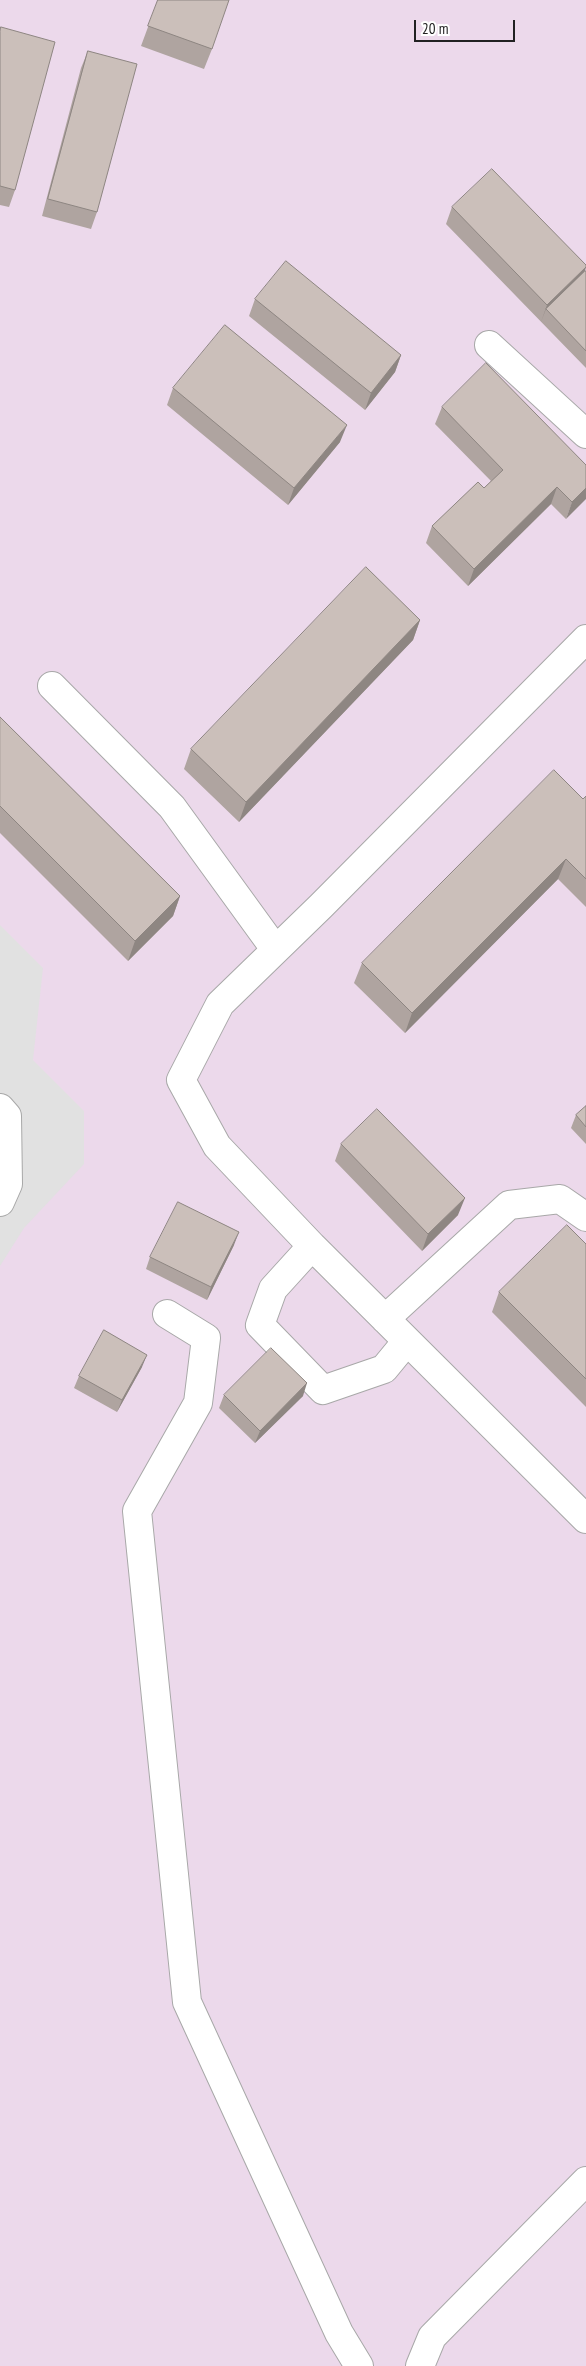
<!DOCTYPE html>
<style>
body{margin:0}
#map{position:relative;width:586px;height:2366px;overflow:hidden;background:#f2ede7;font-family:"PT Sans Narrow",sans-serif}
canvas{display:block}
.scale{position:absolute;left:414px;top:20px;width:101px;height:22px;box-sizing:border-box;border:2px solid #212121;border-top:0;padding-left:6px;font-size:15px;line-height:18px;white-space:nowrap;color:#212121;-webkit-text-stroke:4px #fff;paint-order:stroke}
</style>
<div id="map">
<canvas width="586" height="2366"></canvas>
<div class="scale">20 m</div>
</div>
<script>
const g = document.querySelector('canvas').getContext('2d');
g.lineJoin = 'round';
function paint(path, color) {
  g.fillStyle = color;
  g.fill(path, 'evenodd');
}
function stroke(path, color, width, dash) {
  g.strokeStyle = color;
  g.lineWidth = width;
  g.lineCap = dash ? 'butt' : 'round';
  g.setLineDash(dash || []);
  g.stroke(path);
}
paint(new Path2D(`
 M0 0H586V2366H0Z`), '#ecd9eb');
paint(new Path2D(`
 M0 925 43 968 33 1060 84 1111V1164L24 1228 0 1266Z`), '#e1e1e1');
const minor = new Path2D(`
 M489 345 586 434
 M586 639 321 906 220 1004 181 1080 217 1146 312 1246 586 1519
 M52 686 172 807 275 949
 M0 1108 7 1116 8 1184 0 1202
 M312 1246 273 1289 260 1325 323 1390 384 1369 407 1341
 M167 1314 206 1338 198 1403 137 1511 187 2002 339 2333 359 2366
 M385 1319 509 1205 560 1199 586 1217
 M420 2366 432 2337 586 2181`);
stroke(minor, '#a8a8a8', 30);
stroke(minor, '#fff', 28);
paint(new Path2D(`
 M158 0 212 49 204 69 141 46Z
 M0 31 15 190 9 207 0 205Z
 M88 51 97 212 91 229 42 216 81 68Z
 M452 207 586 265 585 271H586V368L446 224Z
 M255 299 401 355 395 372 365 410 249 316Z
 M173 388 340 442 288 505 167 405Z
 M442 407 586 465 566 519 551 504 468 586 426 543 432 526 484 488 491 481 435 424Z
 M420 620 413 640 239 822 184 769 191 749Z
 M0 717 180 896 173 916 128 961 0 833Z
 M586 796V907L558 879 405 1033 354 983 362 963 583 799Z
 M586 1106V1144L571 1128 576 1115Z
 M341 1144 458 1215 422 1251 335 1161Z
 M586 1244V1407L492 1312 499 1292Z
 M234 1245 207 1300 146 1269 150 1257Z
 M142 1367 117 1412 74 1388 79 1376Z
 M224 1395 303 1396 255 1443 219 1408Z`), '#afa4a0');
paint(new Path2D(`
 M586 267 581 283 546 309 541 322 547 305Z
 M401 355 395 372 365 410 371 393Z
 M347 425 340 442 288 505 294 488Z
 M557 487 551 504 468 586 474 569Z
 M586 488V499L566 519 572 502Z
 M420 620 413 640 239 822 246 802Z
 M566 859 558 879 405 1033 412 1013Z
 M180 896 173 916 128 961 135 941Z
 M465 1198 458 1215 422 1251 428 1234Z
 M239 1232 234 1245 207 1300 211 1287Z
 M147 1355 142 1367 117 1412 122 1400Z
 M307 1383 303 1396 255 1443 260 1431Z`), '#8e8682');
const building = new Path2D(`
 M158 0H229L212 49 148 26Z
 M1 27 55 42 15 190 0 186V32Z
 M88 51 137 64 97 212 48 199Z
 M492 169 586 265V267L547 305 452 207Z
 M286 261 401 355 371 393 255 299Z
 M585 271H586V351L546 309Z
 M225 325 347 425 294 488 173 388Z
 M486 363 586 465V488L572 502 557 487 474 569 432 526 478 482 484 488 503 470 442 407Z
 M366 567 420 620 246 802 191 749Z
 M0 717 180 896 135 941 0 806Z
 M554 770 583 799 586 796V879L566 859 412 1013 362 963Z
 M586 1106V1127L576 1115Z
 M377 1109 465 1198 428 1234 341 1144Z
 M178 1202 239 1232 211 1287 150 1257Z
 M567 1225 586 1244V1379L499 1292Z
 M104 1330 147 1355 122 1400 79 1376Z
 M271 1348 307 1383 260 1431 224 1395Z`);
paint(building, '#cbbfba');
stroke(building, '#8e8682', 1);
</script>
